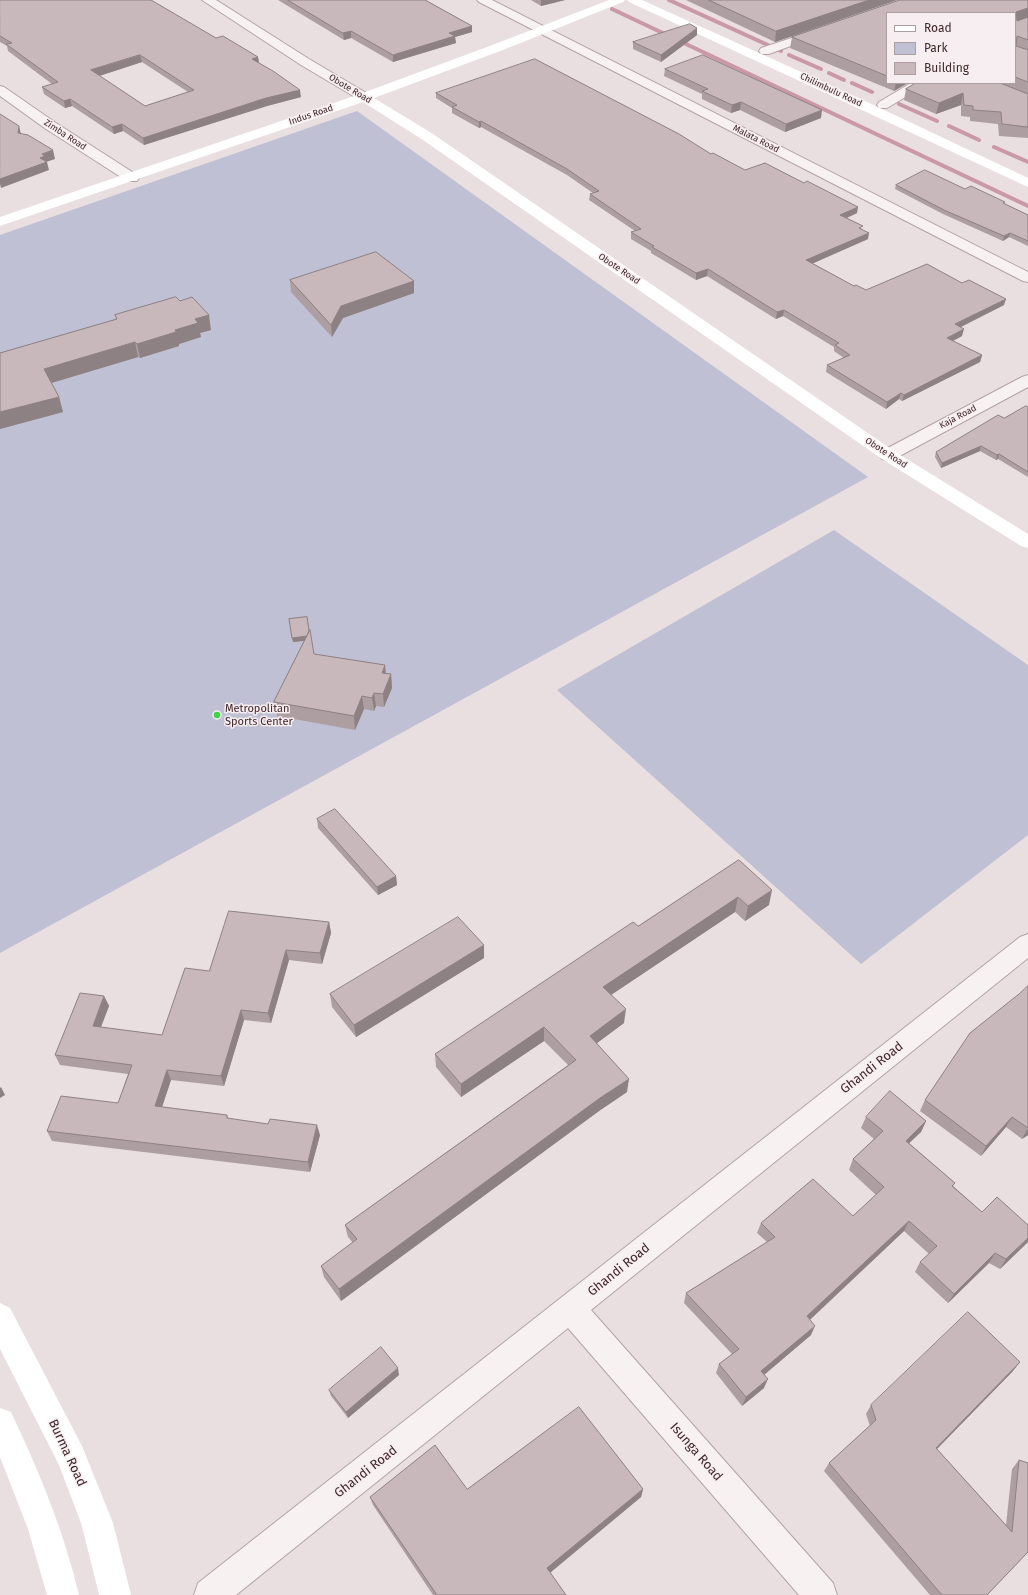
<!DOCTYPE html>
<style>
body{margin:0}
#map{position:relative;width:1028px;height:1595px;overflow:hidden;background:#e9dee0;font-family:"Fira Sans",sans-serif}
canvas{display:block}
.legend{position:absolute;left:886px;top:12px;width:130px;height:72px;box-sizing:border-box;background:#f6eef0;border:1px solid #ad9ea1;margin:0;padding:5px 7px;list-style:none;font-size:12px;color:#40272b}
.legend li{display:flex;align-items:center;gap:8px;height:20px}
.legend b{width:20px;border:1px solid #ad9ea1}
</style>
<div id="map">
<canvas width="1028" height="1595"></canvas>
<ul class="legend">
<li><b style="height:5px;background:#fff"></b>Road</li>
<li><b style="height:11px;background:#bfc0d3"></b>Park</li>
<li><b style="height:11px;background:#c9b8bb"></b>Building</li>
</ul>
</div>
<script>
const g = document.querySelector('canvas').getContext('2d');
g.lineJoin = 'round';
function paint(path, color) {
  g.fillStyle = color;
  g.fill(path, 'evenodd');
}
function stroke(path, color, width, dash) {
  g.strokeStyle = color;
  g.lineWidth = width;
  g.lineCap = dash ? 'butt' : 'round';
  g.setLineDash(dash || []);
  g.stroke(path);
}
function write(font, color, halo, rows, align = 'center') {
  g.font = font + ' "Fira Sans",sans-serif';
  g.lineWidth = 3;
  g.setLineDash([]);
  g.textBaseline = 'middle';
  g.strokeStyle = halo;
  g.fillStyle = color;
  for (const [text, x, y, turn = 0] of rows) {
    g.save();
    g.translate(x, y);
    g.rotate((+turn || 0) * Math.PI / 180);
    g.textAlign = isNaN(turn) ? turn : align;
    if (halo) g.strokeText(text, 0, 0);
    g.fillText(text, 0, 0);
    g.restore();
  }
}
paint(new Path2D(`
 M357 111 868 477 0 953V235Z
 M834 530 1028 665V835L861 964 557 690Z`), '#bfc0d3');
stroke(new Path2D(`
 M669 0 781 51
 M612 9 1028 206
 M789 55 821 69
 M829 73 844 80
 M852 83 872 92
 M899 104 937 121
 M949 126 979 140
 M994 147 1028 162`), '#ca98a6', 4);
const street = new Path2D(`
 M202 0H216L309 59 368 94 370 97 368 100H360L301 65Z
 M477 0H492L1028 272V282L1023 281 479 2Z
 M819 29 823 30 825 32 823 34 769 54H761L759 51 761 48Z
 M911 83H926L924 86 887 108H879L877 105 879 102Z
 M0 86 4 87 56 123 137 175 139 178 137 181H127L46 129 0 96Z
 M1028 375V387L894 459 888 460 882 459 879 455 882 451 1022 377Z
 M1028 934V958L591 1310 833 1583 837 1595H799L568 1328 236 1595H194L198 1583 1020 937Z`);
stroke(street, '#b3a3a6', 2);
paint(street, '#f7f1f2');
paint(new Path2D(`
 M609 0H625L623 2 503 50 374 98 433 134 894 451 1028 534V548L1021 546 882 459 423 140 363 102 0 226V217L360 94 495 44Z
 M627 0H642L863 100 1028 178V187L629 2Z
 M0 1303 10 1308 82 1446 113 1523 131 1595H99L81 1523 59 1465 0 1349Z
 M0 1408 11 1412C39 1471 64 1531 79 1595H47L28 1529 0 1457Z`), '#fff');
paint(new Path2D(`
 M0 0 216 38 258 57 259 63 301 97 267 106 144 145 123 131 114 134 72 106 65 108 44 94 42 87 52 84 8 51 7 46 0 42ZM142 62 188 92 145 106 99 76Z
 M278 0H425L472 26V32L455 37 456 43 393 62 351 38 344 40Z
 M531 0H565L541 6Z
 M686 0H897L775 42Z
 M900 0H1028V138L999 136 998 124 970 121V117L961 116V105L936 114 904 100 906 89 916 83H1015V13H887V83H908L894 91 790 48 792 37Z
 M697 35 661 62 633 49V42Z
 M665 69 821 118 785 132 740 110 731 113 702 99V94L664 76Z
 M436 93 711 154 745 170 857 213 847 218 862 229 868 239 812 263 854 286 866 290 1004 305 960 327 962 336 953 341 982 355 980 362 902 401 899 399 886 409 826 372 827 365 844 358 834 351V347L783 316 776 319 707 276 696 280 651 253V251L631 239V232L635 231 589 200 590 194 593 193 567 175 481 127 479 128 452 113V108L436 98Z
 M896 185 965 189 1005 204 1028 215V246L1009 237 1003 241 943 214 895 189Z
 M290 280 414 281V293L343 318 332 337 291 292Z
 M180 301 211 330 200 333 201 337 179 344V346L140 358 138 357 51 383 59 397 63 412 0 429V353L116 319 115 315Z
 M1028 407V477L998 459 996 460 980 451 941 468 935 457 936 452 1004 418Z
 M307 617 314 654 385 665 386 674H391L392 688 384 707 376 706 374 711 364 709 355 730 277 716 274 702 304 641 293 642 289 619Z
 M317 819 396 876 397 885 378 895 318 828Z
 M739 860 769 905 745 921 735 912 611 995 624 1023 597 1043 627 1092 599 1111 341 1301 324 1277 321 1266 353 1243 348 1237 345 1225 568 1065 544 1041 461 1097 436 1067 435 1054 638 926Z
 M329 922 331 933 322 964 289 960 271 1023 244 1020 224 1086 171 1080 162 1107 227 1115 228 1118 320 1135 310 1172 52 1141 47 1131 118 1103 128 1074 60 1065 55 1055 104 996 109 1006 101 1027 162 1035 209 971Z
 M484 958 356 1037 332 1007 330 994Z
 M1019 994 1028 1135 1022 1139 1006 1127 981 1156 920 1111 925 1100Z
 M866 1117 926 1121 921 1132 909 1143 955 1183 953 1186 982 1212 1028 1242 1000 1269 989 1263 948 1303 915 1272 920 1262 929 1254 904 1231 810 1320 811 1335 764 1375V1388L742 1406 716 1373 719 1364 732 1354 684 1303 686 1293 767 1242 757 1233 761 1223 853 1216 876 1195 849 1170 853 1159 874 1139 861 1128Z
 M1013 1371 937 1449 1006 1525 1012 1469 1019 1460 1028 1552 987 1595H930L824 1471 829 1463 870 1426 866 1414 871 1405Z
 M399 1375 348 1418 331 1396 329 1390Z
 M467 1489H643L641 1497 550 1573 566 1595H433L373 1505 370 1497Z`), '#ad9ea1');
paint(new Path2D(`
 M541 0H565L541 6Z
 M869 0H897L775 42 776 31Z
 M1028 8V18L1015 22 1016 12Z
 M472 26V32L455 37 456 43 393 62V55L449 33Z
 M697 28V35L661 62V55Z
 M351 31V38L344 40 343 33Z
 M140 55 142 62 93 78 91 70Z
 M258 57 259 64 252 59Z
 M896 83H908L894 91Z
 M300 90 301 97 267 106 144 145 143 138 266 98Z
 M963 93 961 105 936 114 939 103Z
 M70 99 72 106 65 108 64 101Z
 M741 102 740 110 731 113 732 105Z
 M822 110 821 118 785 132 786 124Z
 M481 121V127L479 128V122Z
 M122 124 123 131 114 134 112 127Z
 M19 126 21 134 18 133Z
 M53 150 55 159 46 162H47L49 170 1 188 0 184V179L40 158 42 154Z
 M858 207 857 213 839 221 840 215Z
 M869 233 868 239 805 267 806 260Z
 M1010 233 1009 237 1003 241 1004 236Z
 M708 269 707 276 696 280V273Z
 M414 281V293L343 318 332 337 331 325 341 306Z
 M1006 299 1004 305 953 331 955 324Z
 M784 310 783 316 776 319 777 312Z
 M209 315 211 330 200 333 201 337 179 344V346L140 358 137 344 175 330 195 319Z
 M964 329 962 336 945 345 947 338Z
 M135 342 138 357 48 384 44 369Z
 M982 355 980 362 902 401 904 395Z
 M901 393 899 399 886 409 887 402Z
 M59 397 63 412 0 429V412Z
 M981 446 980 451 941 468 942 463Z
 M999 454 998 459 996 460 997 455Z
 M310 635 311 640 293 642 292 638Z
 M385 665 386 679 382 673Z
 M391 674 392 688 384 707 383 694Z
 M374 693 376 706 374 711 372 698Z
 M362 696 364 709 355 730 354 716Z
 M396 876 397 885 378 895 377 887Z
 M772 890 769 905 745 921 748 906Z
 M738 897 735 912 602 1001 603 987Z
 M329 922 331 933 322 964 320 953Z
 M484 945V958L356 1037 354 1025Z
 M286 950 289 960 271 1023 268 1013Z
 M104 996 109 1006 97 1037 93 1026Z
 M626 1009 624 1023 589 1049 590 1036Z
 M241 1010 244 1020 224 1086 221 1076Z
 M544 1027V1041L461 1097V1084Z
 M167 1070 171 1080 159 1116 155 1106Z
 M629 1079 627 1092 599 1111 341 1301 339 1289 600 1098Z
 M1 1087 5 1095 0 1098V1088Z
 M1012 1117 1006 1127 981 1156 986 1146Z
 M926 1121 921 1132 901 1151 906 1141Z
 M317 1125 320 1135 310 1172 308 1162Z
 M1028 1128V1135L1022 1139Z
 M909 1221 904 1231 803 1326 807 1316Z
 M1028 1238V1242L1000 1269 1006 1259Z
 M995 1253 989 1263 948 1303 954 1294Z
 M815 1326 811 1335 758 1380 761 1371Z
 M1020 1362 1013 1371 930 1456 936 1448Z
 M398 1368 399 1375 348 1418 346 1412Z
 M768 1379 764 1388 742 1406 746 1397Z
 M643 1489 641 1497 546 1576 547 1568Z`), '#8d8183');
const building = new Path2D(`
 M0 0H151L216 38 223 36 258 57 252 59 273 71 300 90 266 98 143 138 122 124 112 127 70 99 64 101 42 87 58 82 6 44 12 43 0 36ZM140 55 194 90 145 106 91 70Z
 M288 0H425L472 26 449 33 455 36 393 55 351 31 343 33Z
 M709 0H869L776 31Z
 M900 0H1028V8L1016 12 1017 21 1028 17V40L1017 36 1016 46 1028 50V82L1015 77V13H887V76L792 37Z
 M690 24 697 28 661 55 633 42Z
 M703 55 822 110 786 124 741 102 732 105 702 91 708 89 665 69Z
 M535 59 679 134 711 154 713 153 745 170 765 163 804 183 807 181 858 207 840 215 863 226 859 228 869 233 806 260 854 286 856 285 866 290 927 264 962 283 969 280 1006 299 955 324 964 329 947 338 982 355 904 395 901 393 887 402 827 365 850 355 835 345 839 343 784 310 777 312 708 269 696 273 652 247 654 246 631 232 641 229 590 194 599 191 567 169 481 121 479 122 452 107 457 105 436 93Z
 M916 83H1000L1028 94V127L1002 124 1001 112 973 110V106L964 105 963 93 939 103 906 89Z
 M0 114 19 126 18 133 28 135 53 150 42 154 45 156 40 158 47 162 0 179Z
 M925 170 965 189 971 186 1005 202 1003 203 1028 215V241L1010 233 1004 236 944 210 896 185Z
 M376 252 414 281 341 306 331 325 290 280Z
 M176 297 180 301 192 297 209 315 195 319 198 323 175 330 176 332 137 344 135 342 44 369 59 397 0 412V353L117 319 115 315Z
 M1026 406 1028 407V472L999 454 997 455 981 446 942 463 936 452 998 415 1004 418Z
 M307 617 309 630 307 636 292 638 289 619Z
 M310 630 314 654 385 665 382 673 391 674 383 694 374 693 372 698 362 696 354 716 274 702Z
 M335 809 396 876 377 887 317 819Z
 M739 860 772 890 748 906 738 897 603 987 626 1009 590 1036 629 1079 600 1098 339 1289 321 1266 357 1239 345 1225 576 1060 544 1027 461 1084 435 1054 633 922 638 926Z
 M229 911 329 922 320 953 286 950 268 1013 241 1010 221 1076 167 1070 155 1106 227 1115V1118L268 1124 270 1119 317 1125 308 1162 47 1131 61 1096 118 1103 132 1065 55 1055 80 993 104 996 93 1026 162 1035 185 968 209 971Z
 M458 917 484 945 354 1025 330 994Z
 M1028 986V1128L1012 1117 986 1146 925 1100 970 1033 1019 994Z
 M890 1091 926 1121 906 1141 955 1183 952 1186 982 1212 997 1197 1028 1225V1238L1006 1259 995 1253 954 1294 920 1262 937 1246 909 1221 807 1316 815 1326 761 1371 768 1379 746 1397 719 1364 739 1349 686 1293 775 1237 761 1223 813 1179 853 1216 884 1187 853 1159 883 1131 866 1117Z
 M968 1312 1020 1362 936 1448 1012 1532 1019 1460 1028 1463V1552L987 1595H942L829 1463 876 1420 871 1405Z
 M381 1347 398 1368 346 1412 329 1390Z
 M579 1407 643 1489 547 1568 566 1595H437L370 1497 435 1445 467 1489Z`);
paint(building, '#c9b8bb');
stroke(building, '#8d8183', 1);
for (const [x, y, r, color] of [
 [217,715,4,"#3ed347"]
]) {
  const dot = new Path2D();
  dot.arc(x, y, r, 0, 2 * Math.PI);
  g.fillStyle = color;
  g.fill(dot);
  stroke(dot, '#f6eef0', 1.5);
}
write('9px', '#40272b', '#f6eef0', [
 ["Obote Road",350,89,31],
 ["Chilimbulu Road",831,90,25],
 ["Indus Road",311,115,-19],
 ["Zimba Road",65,135,33],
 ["Malata Road",756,139,27],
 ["Obote Road",619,269,34],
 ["Kaja Road",958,417,-28],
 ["Obote Road",886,453,33]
]);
write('11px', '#40272b', '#f6eef0', [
 ["Metropolitan",225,709],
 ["Sports Center",225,722]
], 'left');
write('13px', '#40272b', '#f6eef0', [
 ["Ghandi Road",872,1068,-38],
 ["Ghandi Road",619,1270,-39],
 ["Isunga Road",696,1452,49],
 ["Burma Road",67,1453,65],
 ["Ghandi Road",366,1472,-38]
]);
</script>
